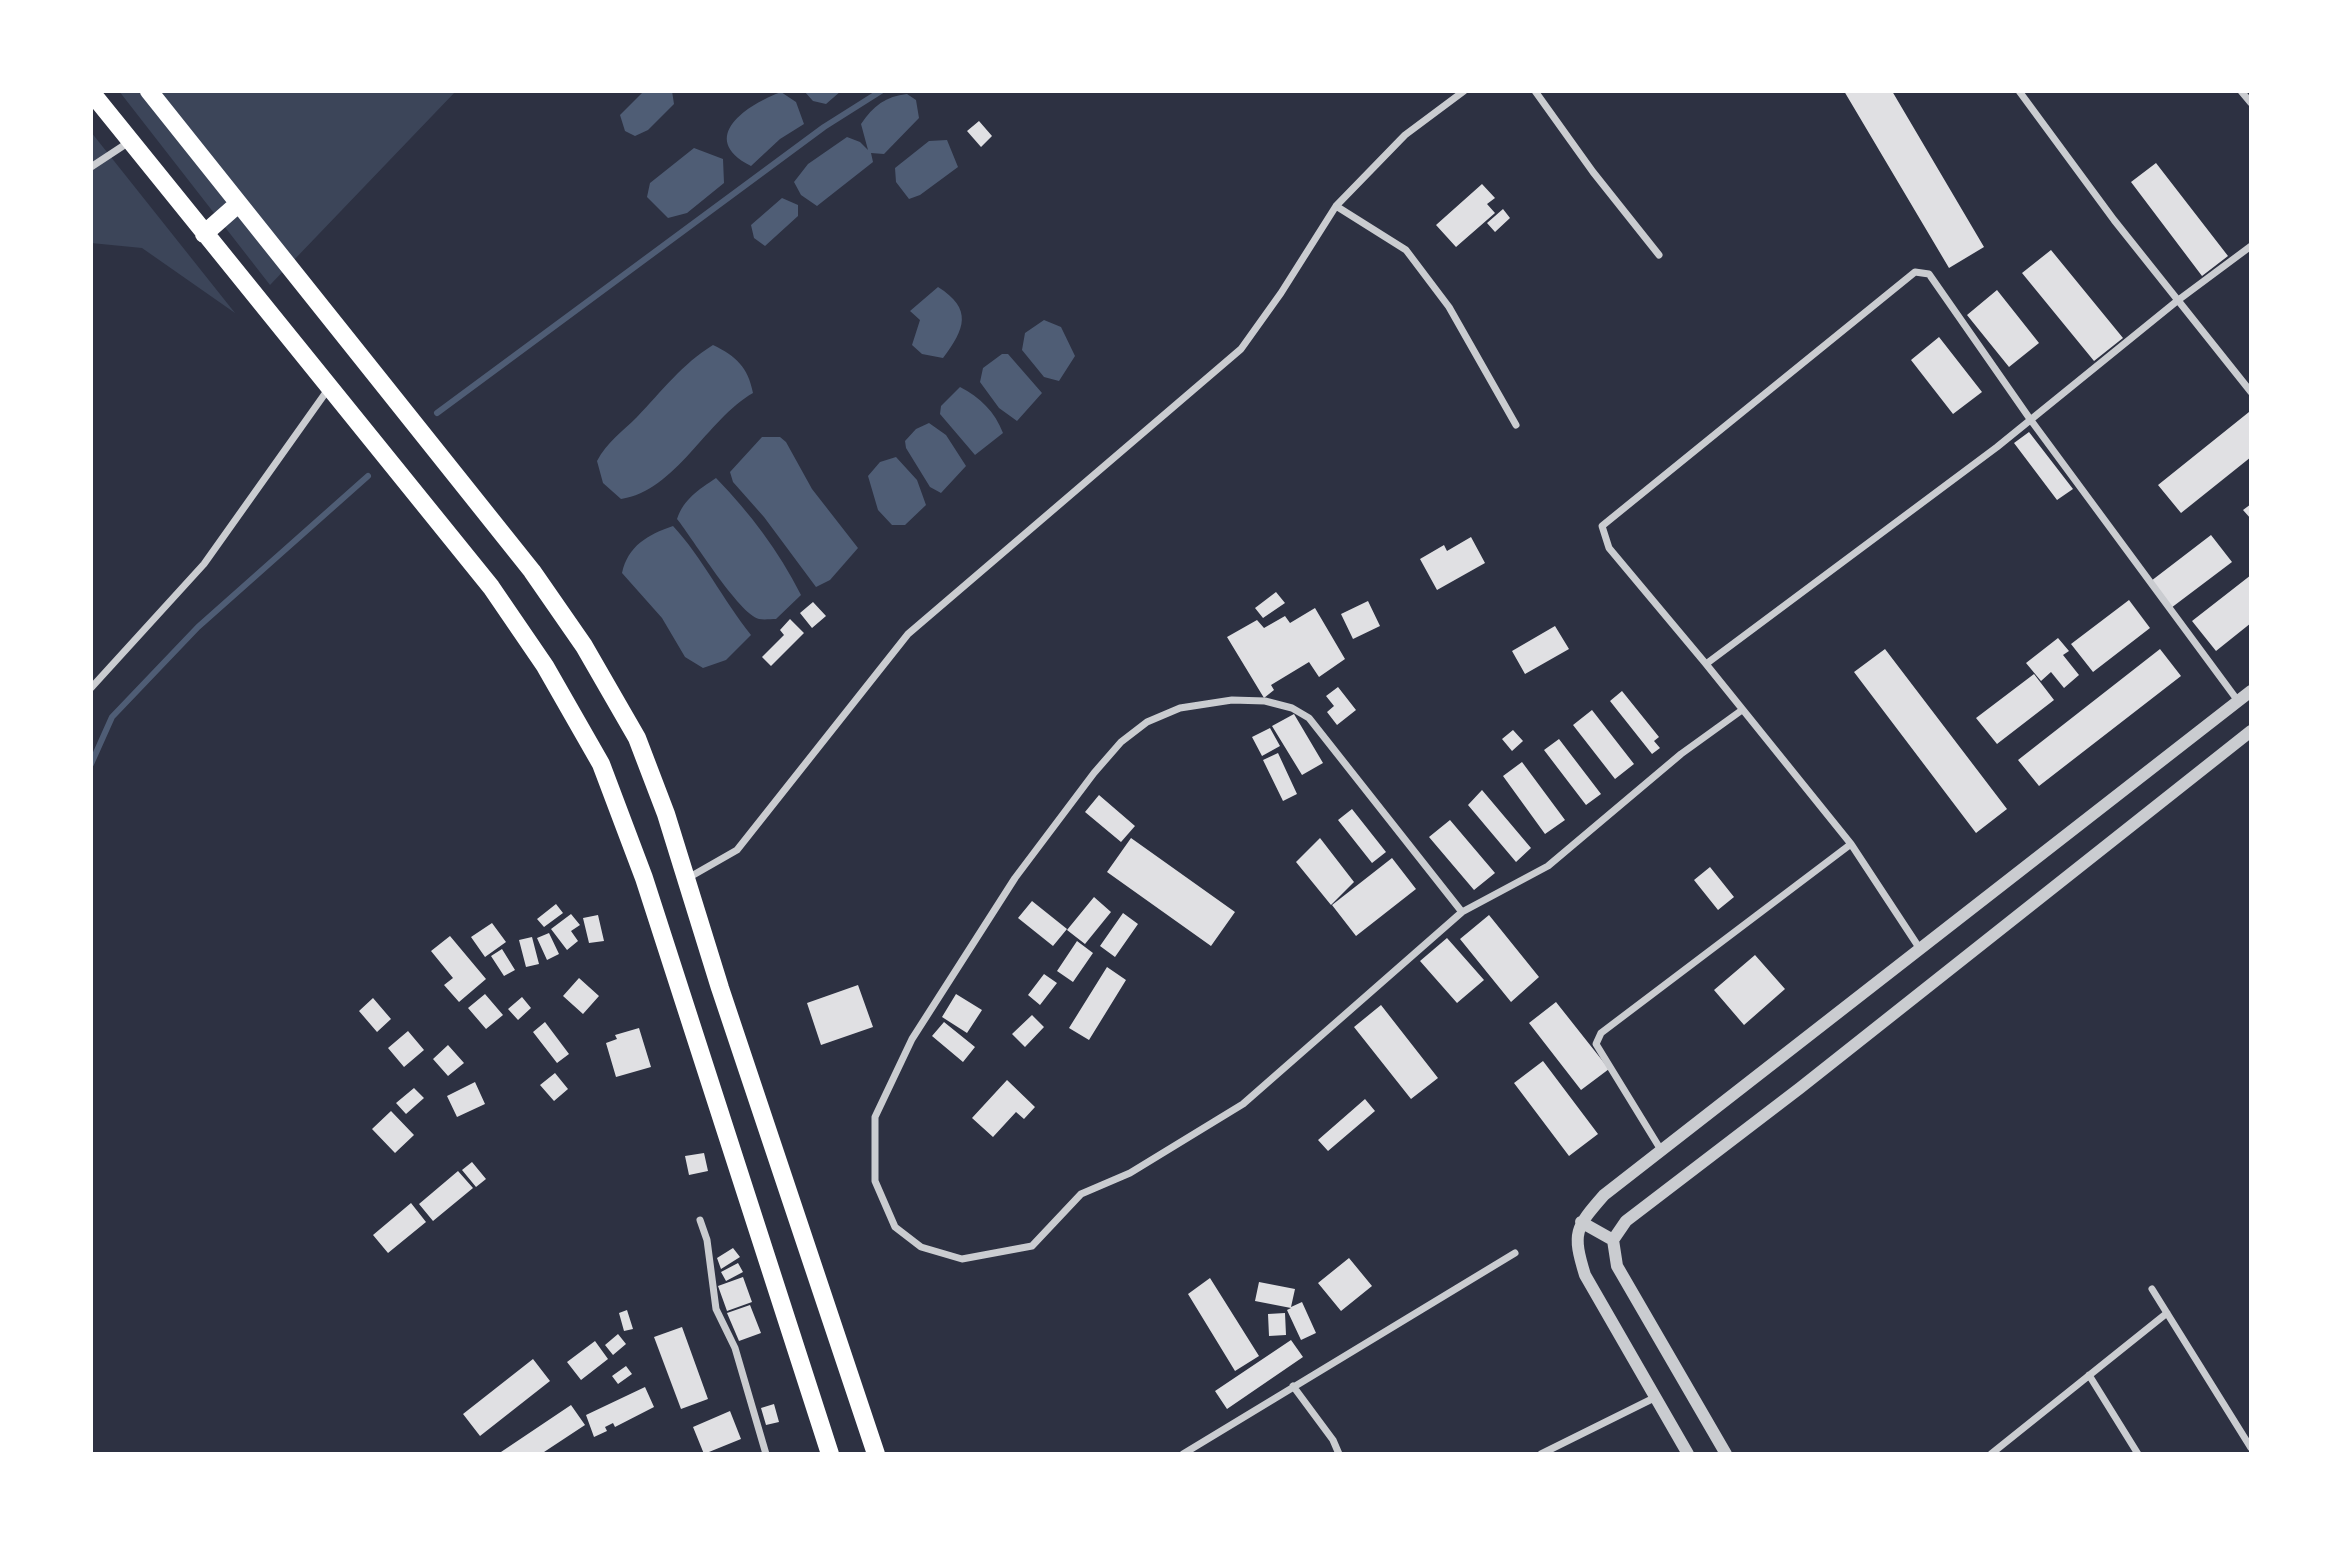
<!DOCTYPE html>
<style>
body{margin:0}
#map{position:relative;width:2342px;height:1545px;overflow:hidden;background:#2d3142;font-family:"Exo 2",sans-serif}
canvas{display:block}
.frame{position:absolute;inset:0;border:93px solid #fff;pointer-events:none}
</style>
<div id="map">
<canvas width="2342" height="1545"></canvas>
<div class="frame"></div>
</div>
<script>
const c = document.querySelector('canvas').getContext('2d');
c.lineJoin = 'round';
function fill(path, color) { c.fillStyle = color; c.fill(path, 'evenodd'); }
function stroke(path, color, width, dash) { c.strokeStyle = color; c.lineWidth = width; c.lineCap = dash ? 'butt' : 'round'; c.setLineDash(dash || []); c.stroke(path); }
const green = new Path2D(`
 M119,91H456L270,285Z
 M91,132L235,313L142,248L91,243Z`);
const water = new Path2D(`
 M644,91H672L674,104L648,130L635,136L625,131L620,115Z
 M804,91H841L826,104L813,101Z
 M781,92L796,102L804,124L780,139L751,166C696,138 748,104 781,92Z
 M907,94L916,100L919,118L884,154L871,153L873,162L817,206L801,195L794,182L808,164L847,137L860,142L868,150L861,124C873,106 886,96 907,94Z
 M947,140L958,167L920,195L909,199L896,182L895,168L929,141Z
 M694,148L723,159L724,183L687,213L668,218L647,197L650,183Z
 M782,198L798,205V216L765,246L754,238L751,225Z
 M938,287C973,309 965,329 943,358L922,354L912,345L920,320L910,311Z
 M1044,320L1061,327L1075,356L1059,381L1044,377L1022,350L1025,333Z
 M713,345C736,356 748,367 753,393C707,419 676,491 621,499L603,483L597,461C607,442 622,432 637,417C662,391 682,364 713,345Z
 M1002,354H1008L1042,393L1017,421L999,408L980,382L983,368Z
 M960,387C980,397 995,412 1003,433L975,455L940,414L941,406Z
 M929,423L946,435L966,466L941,493L930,487L906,448L905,441L916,429Z
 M762,437H780L786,442L812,489L858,548L830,580L816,587L764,517L733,482L730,472Z
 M896,457L917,480L926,505L905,525H892L878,510L868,476L880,462Z
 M716,478C751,514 778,550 801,595L776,619C771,619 764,620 759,619C739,614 693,539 677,519C684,499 698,490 716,478Z
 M673,526C702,557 723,600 751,635L726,660L703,668L685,657L662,618L622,573C628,546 647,535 673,526Z`);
const stream = new Path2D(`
 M437,413L824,127L881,91
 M91,764L112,717L198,627L368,476`);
const building = new Path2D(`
 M1844,91H1892L1984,247L1949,268Z
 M979,121L992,136L981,147L967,131Z
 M2156,163L2228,256L2202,276L2131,182Z
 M1482,184L1495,198L1487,204L1495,213L1456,247L1436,225Z
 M1503,209L1510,218L1495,232L1487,223Z
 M2051,250L2123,338L2094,361L2022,273Z
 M1997,290L2039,343L2009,367L1967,315Z
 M1939,337L1982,392L1953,414L1911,360Z
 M2249,412L2251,457L2181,513L2158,485Z
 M2029,432L2073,489L2057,500L2014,443Z
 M2251,504V519L2243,510Z
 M2211,535L2232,562L2171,608L2151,581Z
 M1471,537L1485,563L1437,590L1420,559L1444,545L1447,551Z
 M2251,575V623L2216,651L2192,621Z
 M1276,592L1285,603L1263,618L1255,608Z
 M2129,600L2150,628L2093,672L2071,644Z
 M1368,601L1380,626L1353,639L1341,614Z
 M813,602L826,616L812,628L800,613Z
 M1315,608L1345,659L1319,677L1309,662L1271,685L1274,690L1264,698L1227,637L1257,620L1264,628L1285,616L1290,623Z
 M790,619L804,633L771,666L762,657L784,635L780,630Z
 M1555,626L1569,649L1525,674L1512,651Z
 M2058,638L2069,651L2063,655L2079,675L2064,688L2051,672L2041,681L2026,663Z
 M1885,649L2007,809L1976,833L1854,672Z
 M2160,649L2181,676L2039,786L2018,760Z
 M2034,674L2054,700L1997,744L1976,718Z
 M1338,687L1356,710L1337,725L1327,712L1334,706L1326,696Z
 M1622,691L1659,737L1654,741L1660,748L1652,754L1610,701Z
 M1592,710L1634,764L1615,779L1573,725Z
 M1294,714L1323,763L1302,775L1272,726Z
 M1270,728L1280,746L1262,756L1252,737Z
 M1513,730L1523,741L1512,751L1502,739Z
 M1559,739L1601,794L1586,805L1544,750Z
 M1278,753L1297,794L1283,801L1263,760Z
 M1522,762L1565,820L1545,834L1503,776Z
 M1482,790L1531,848L1516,862L1468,805Z
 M1099,795L1135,826L1121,842L1085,812Z
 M1352,809L1386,852L1372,863L1338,820Z
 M1450,820L1495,873L1474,890L1429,837Z
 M1131,838L1235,912L1211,946L1107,872Z
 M1320,838L1354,882L1331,905L1296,862Z
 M1392,858L1416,889L1356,936L1332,905Z
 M1710,867L1734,897L1718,910L1694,880Z
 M1094,897L1111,912L1085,944L1067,930Z
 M1032,901L1067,929L1053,946L1018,918Z
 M556,904L563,913L544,927L537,919Z
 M1123,913L1138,924L1115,957L1100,946Z
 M571,914L580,925L571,931L578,941L567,950L551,929Z
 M598,915L604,941L589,943L583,918Z
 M1489,915L1539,977L1511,1002L1460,939Z
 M492,923L506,942L485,957L471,937Z
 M549,933L559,954L547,960L537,938Z
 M450,936L486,979L459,1002L444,985L453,978L431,951Z
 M532,937L539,964L526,967L519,940Z
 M1447,938L1484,980L1457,1003L1420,961Z
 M1077,941L1093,953L1073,982L1057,971Z
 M502,949L515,970L504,976L491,956Z
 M1755,955L1785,989L1744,1025L1714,990Z
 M1107,967L1126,980L1089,1040L1069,1028Z
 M1044,974L1057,983L1040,1005L1028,995Z
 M579,978L599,996L583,1014L563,996Z
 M858,985L873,1027L821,1045L807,1003Z
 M485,994L503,1015L486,1029L468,1008Z
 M956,994L982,1010L967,1033L942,1017Z
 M522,997L531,1008L518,1020L508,1009Z
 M373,998L391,1019L377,1032L359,1011Z
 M1556,1002L1609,1069L1581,1090L1529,1023Z
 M1381,1005L1438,1078L1411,1099L1354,1027Z
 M1032,1015L1044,1027L1025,1047L1012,1034Z
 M545,1022L569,1054L557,1063L533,1032Z
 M944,1022L975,1047L963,1062L932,1036Z
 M639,1028L651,1067L616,1077L606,1043L617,1039L615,1035Z
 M408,1031L424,1050L404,1067L388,1048Z
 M448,1045L464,1063L448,1076L433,1059Z
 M1543,1061L1598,1134L1569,1156L1514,1083Z
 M555,1073L568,1089L554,1101L540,1085Z
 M1007,1080L1035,1107L1024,1119L1016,1112L993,1137L972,1118Z
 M475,1082L485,1104L457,1117L447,1096Z
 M414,1088L424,1098L406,1114L396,1103Z
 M1365,1099L1375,1111L1328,1151L1318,1140Z
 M391,1111L414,1135L395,1153L372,1129Z
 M704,1153L708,1171L689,1175L685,1156Z
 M472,1162L486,1179L476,1187L462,1170Z
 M458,1171L473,1188L433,1221L419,1204Z
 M411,1203L426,1222L388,1253L373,1235Z
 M733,1248L740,1257L721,1269L717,1258Z
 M1349,1258L1372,1286L1341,1311L1318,1283Z
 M738,1263L743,1272L726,1281L721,1272Z
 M743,1277L752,1302L727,1311L718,1286Z
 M1210,1278L1259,1356L1235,1371L1188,1294Z
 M1259,1282L1295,1289L1291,1307L1302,1302L1316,1333L1301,1340L1287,1310L1291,1308L1255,1301Z
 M750,1305L761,1333L739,1341L727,1313Z
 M627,1310L633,1329L624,1331L619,1313Z
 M1285,1313L1286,1335L1269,1336L1268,1314Z
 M682,1327L708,1399L681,1409L654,1337Z
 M618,1334L626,1344L613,1355L605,1345Z
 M1291,1340L1303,1357L1227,1409L1215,1391Z
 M595,1341L608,1359L581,1380L567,1362Z
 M533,1359L550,1381L480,1436L463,1414Z
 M626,1366L632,1374L618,1384L612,1376Z
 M645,1387L654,1407L615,1427L613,1423L605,1427L607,1431L594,1437L586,1415Z
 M774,1404L779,1422L766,1425L761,1408Z
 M571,1405L585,1425L541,1454H498Z
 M730,1411L741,1439L704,1454L693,1427Z`);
const minor = new Path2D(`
 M1535,91L1593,172L1659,255
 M2019,91L2114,220L2251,392
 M2241,91L2251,103
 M91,167L129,142
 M1336,206L1406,250L1449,307L1516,425
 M1706,664L1609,548L1602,526L1915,272L1929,274L2030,419L2238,701
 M91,688L204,564L329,388
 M688,878L737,850L908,634L1241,349L1281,293L1336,206L1405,135L1464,91
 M1462,912L1309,718L1292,708L1265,701L1232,700L1180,708L1147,722L1121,742L1094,773L1015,878L912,1039L875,1117V1181L895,1227L921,1247L962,1259L1032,1246L1081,1194L1130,1173L1243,1104L1462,912L1548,866L1681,754L1742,710
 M1920,949L1851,844L1706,664L1997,447L2177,301L2251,246
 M1661,1150L1596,1044L1601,1033L1851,844
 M700,1220L707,1240L716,1309L735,1348L766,1454
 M2152,1289L2251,1448
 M2089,1375L2138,1454
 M1293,1386L1333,1440L1339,1454
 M1183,1454L1515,1253
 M1541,1454L1654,1398
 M1991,1454L2167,1313`);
const tertiary = new Path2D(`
 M1581,1222L1613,1240
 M1688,1454L1585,1275C1572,1233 1575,1228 1604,1195L2251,691
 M1726,1454L1617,1266L1613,1240L1626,1221L1800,1088L2251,731`);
const primary = new Path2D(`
 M149,91L532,571L584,646L637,738L666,814L720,988L876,1454
 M91,92L491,587L545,666L601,764L644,878L830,1454
 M204,234L238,204`);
fill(green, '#3c4559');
fill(water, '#4f5d75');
stroke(stream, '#4f5d75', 6);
fill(building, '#e0e0e3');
stroke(minor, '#caccd0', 7);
stroke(tertiary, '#caccd0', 12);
stroke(primary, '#fff', 18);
</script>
